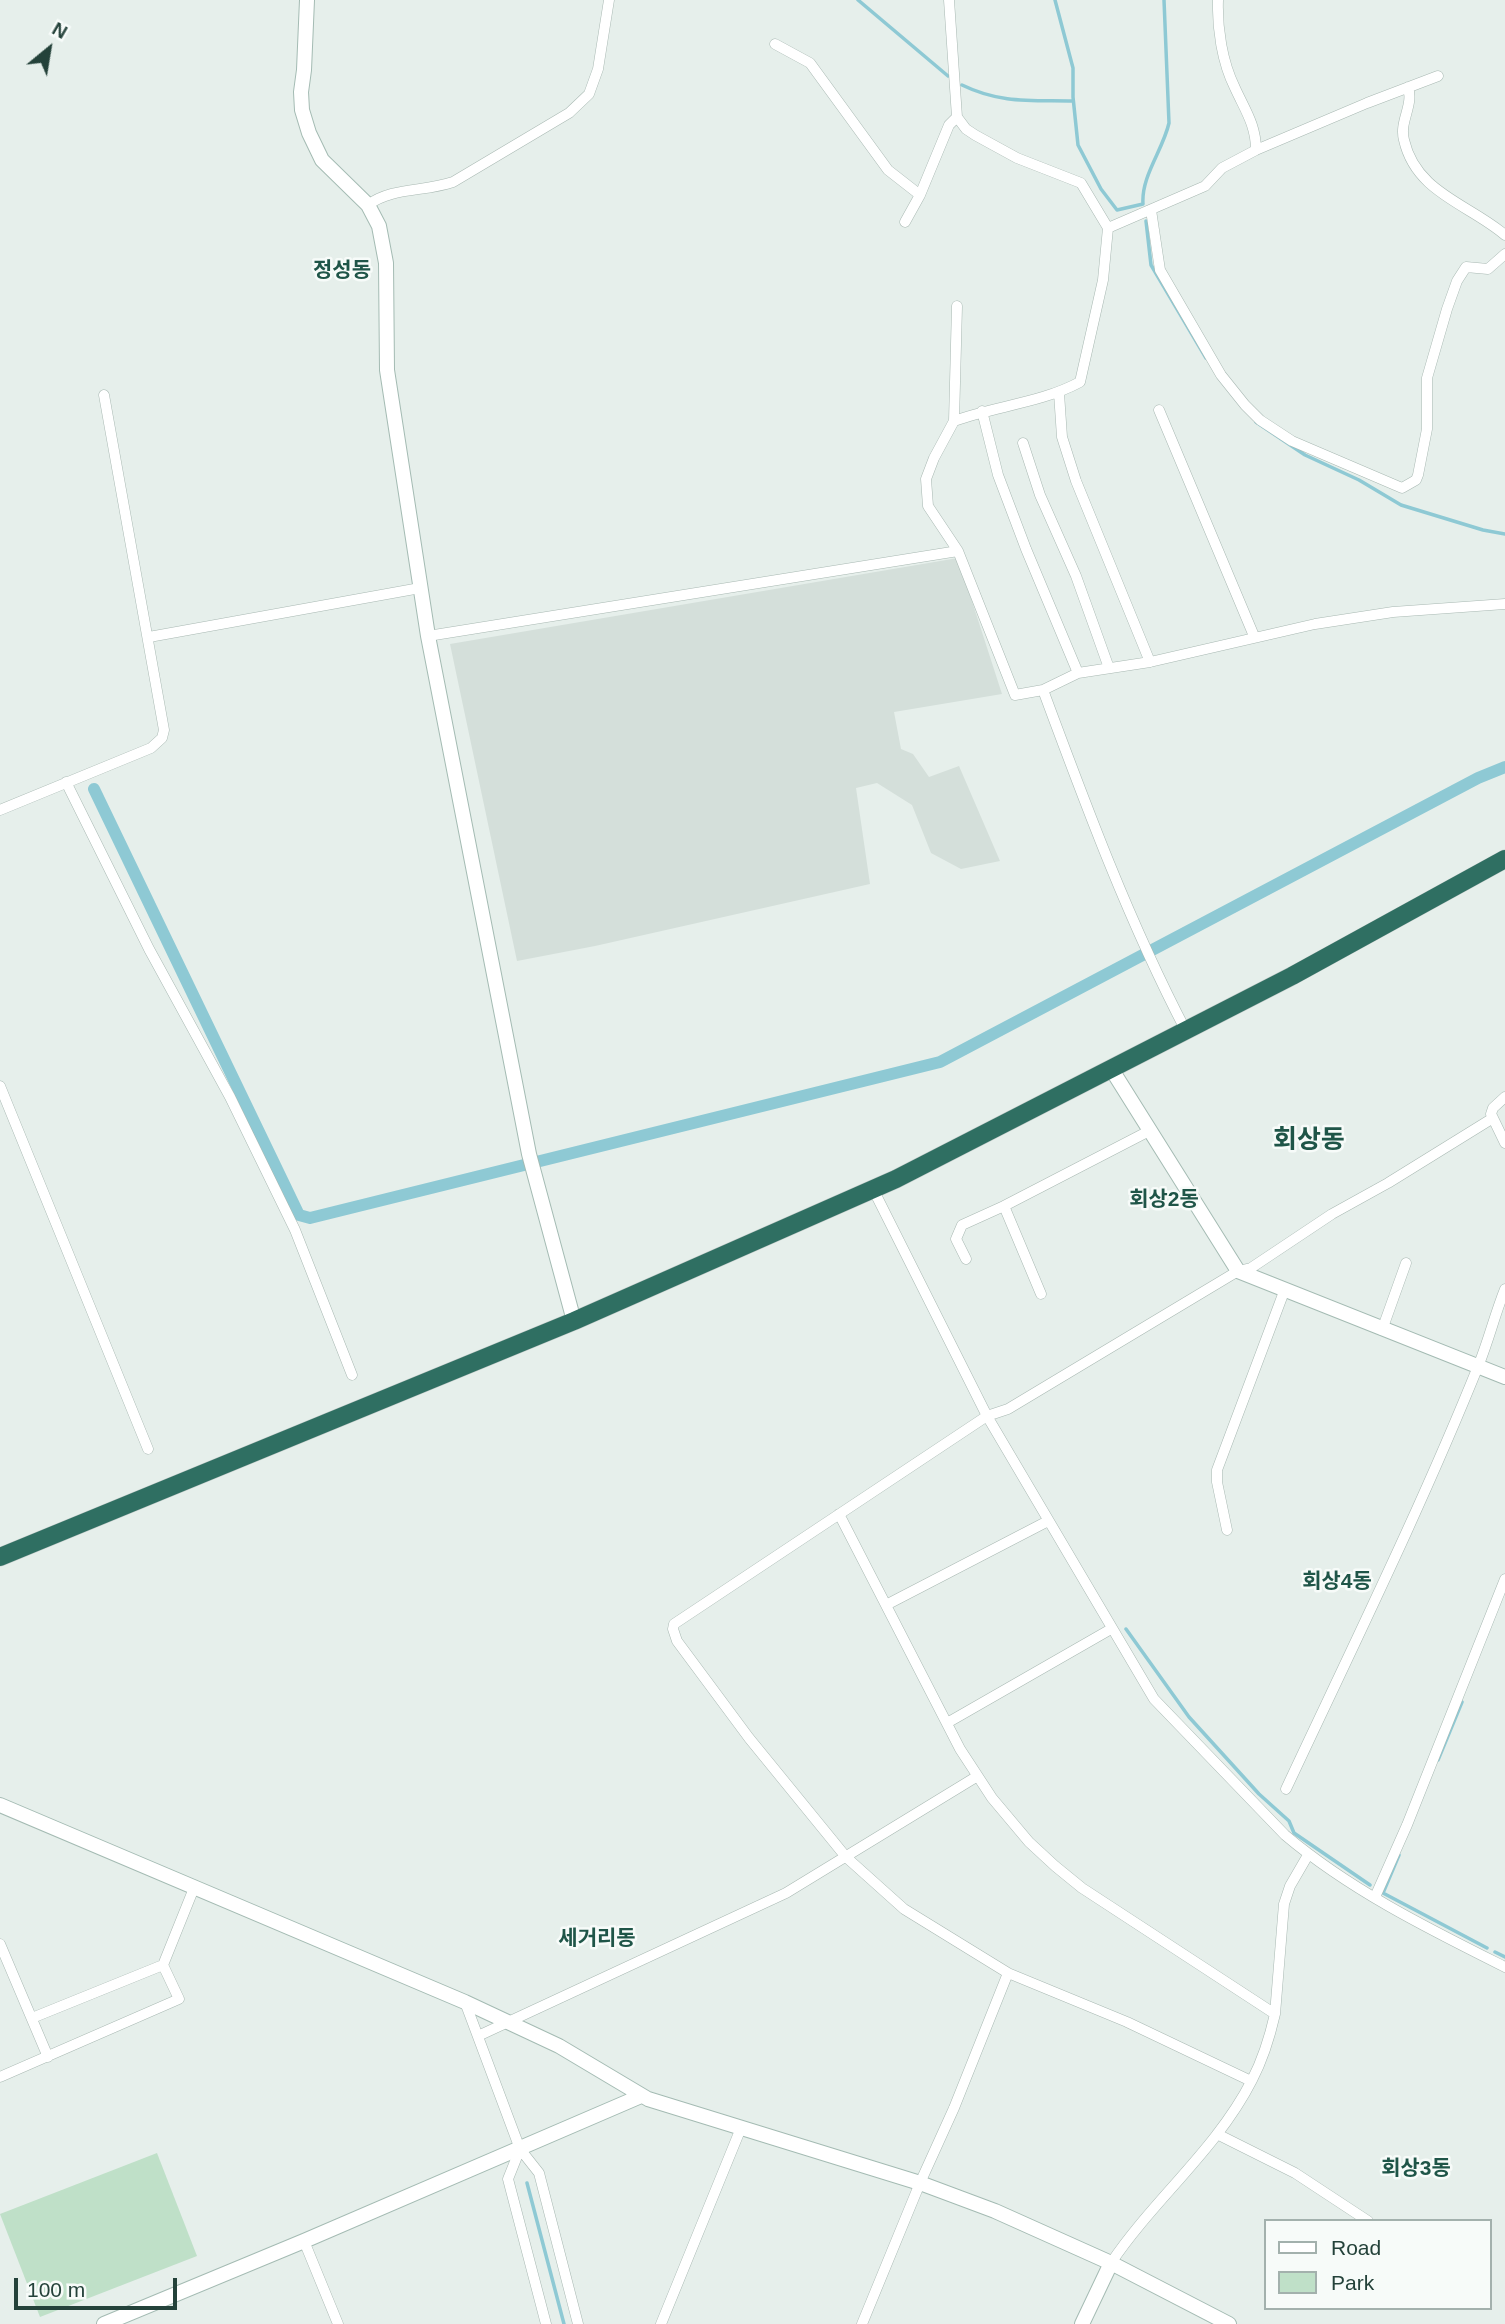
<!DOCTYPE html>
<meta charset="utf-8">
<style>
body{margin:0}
#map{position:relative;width:1505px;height:2324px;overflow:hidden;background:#e6efeb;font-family:Helvetica,sans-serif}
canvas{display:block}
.legend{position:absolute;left:1264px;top:2219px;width:228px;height:91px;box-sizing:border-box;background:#f7fbf9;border:2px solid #a3b1ad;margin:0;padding:9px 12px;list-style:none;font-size:21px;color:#24423a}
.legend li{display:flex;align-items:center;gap:14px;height:35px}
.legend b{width:35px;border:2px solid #a3b1ad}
.north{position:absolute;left:14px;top:14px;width:70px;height:70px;-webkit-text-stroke:5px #f7fbf9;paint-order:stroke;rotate:30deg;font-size:19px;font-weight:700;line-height:28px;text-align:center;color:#24423a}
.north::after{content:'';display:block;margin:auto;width:24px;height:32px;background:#24423a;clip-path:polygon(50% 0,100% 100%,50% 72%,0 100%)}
.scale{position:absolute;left:14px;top:2278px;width:163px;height:32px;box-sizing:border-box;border:4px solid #24423a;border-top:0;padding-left:9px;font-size:21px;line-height:24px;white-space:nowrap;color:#24423a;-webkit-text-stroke:5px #f7fbf9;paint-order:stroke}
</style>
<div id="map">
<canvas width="1505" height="2324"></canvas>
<ul class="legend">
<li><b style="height:9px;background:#fff"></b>Road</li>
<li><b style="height:19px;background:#bfe0c8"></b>Park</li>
</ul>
<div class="north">N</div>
<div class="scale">100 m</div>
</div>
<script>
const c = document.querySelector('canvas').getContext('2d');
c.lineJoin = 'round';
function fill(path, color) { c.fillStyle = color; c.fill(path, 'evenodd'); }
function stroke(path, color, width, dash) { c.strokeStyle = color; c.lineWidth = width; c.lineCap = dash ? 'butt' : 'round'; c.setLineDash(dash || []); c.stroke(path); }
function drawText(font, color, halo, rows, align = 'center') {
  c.font = font + ' Helvetica,"Noto Sans KR",sans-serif'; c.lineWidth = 5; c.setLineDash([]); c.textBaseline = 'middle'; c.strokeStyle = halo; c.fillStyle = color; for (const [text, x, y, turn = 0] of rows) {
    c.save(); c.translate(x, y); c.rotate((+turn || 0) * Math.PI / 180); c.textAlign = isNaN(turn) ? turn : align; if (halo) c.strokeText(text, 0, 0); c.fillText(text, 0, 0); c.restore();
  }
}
const built = new Path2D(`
 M958,558L1002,694L894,712L901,749L913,754L929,777L959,766L1000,861L961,869L931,853L912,805L877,783L856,788L870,884L595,946L517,961L450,644Z`);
const green = new Path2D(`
 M157,2153L197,2256L40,2317L0,2214Z`);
const stream = new Path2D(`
 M858,0L948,76
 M1055,0L1073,68V97L1078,145L1101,189L1117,210L1143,204C1141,176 1163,150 1169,123L1164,0
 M962,85C1001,104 1032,100 1073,101
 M1146,221L1151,265L1206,358
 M1256,422L1305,455L1359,480L1401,505L1483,530L1505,534
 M1126,1629L1189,1717L1259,1794L1289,1821L1294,1833L1370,1885
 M1438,1760L1462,1702
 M1399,1855L1383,1893L1487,1948
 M1495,1952L1505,1957
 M527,2183L564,2324`);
const canal = new Path2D(`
 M94,789L299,1215L310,1218L940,1062L1478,778L1505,767`);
const street = new Path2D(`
 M949,0L957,117L966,129L975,135L1017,158L1081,183L1108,228L1103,280L1080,382C1041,403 995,406 954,421
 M1218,0C1217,28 1222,62 1235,88C1245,110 1256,125 1256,150
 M775,44L810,63L888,170L920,195
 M1408,87C1414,106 1399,121 1404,140C1416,193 1469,204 1505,235
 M368,205C392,187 424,192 453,182L569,113L589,94L598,69L609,0
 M1151,210L1160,270L1221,375L1245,405L1260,420L1292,441L1402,488L1416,480L1418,475L1427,429V378L1447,309L1457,281L1466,267L1488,269L1505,254
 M905,222L920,195L949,125L957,117
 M1108,228L1205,186L1222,168L1256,150L1367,103L1438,76
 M957,306L954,421L934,458L926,479L928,506L958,551L1015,695L1043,690L1078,673L1150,662L1315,624L1393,612L1505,604
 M1059,393L1062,437L1076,481L1150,662
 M1159,410L1254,636
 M982,411L998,475L1026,549L1078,673
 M1023,443L1040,495L1076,576L1109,668
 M428,636L958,551
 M149,637L420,588
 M1043,690C1086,806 1129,922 1186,1031
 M66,782L149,949L230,1097L295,1230L352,1375
 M0,810L151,748L162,738L164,730L104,395
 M0,1086L148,1449
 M1505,1097L1493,1108L1491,1114L1505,1143
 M873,1189L987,1416L1154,1699L1285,1835C1350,1890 1429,1929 1505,1967
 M1004,1206L1041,1294
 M966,1259L956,1239L962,1225L1004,1206L1149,1131
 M1382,1330L1406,1263
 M839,1514L960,1749L992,1798L1029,1842L1055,1866L1082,1888L1275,2014
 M1227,1530L1217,1482V1470L1285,1289
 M886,1605L1048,1521
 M947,1723L1111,1629
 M1286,1789C1352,1648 1421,1508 1479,1364C1489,1339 1495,1314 1505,1289
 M1375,1897L1407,1825L1505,1579
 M0,1944L48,2057
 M465,2002L520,2149L539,2173L578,2324
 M32,2018L163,1965
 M478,2036L786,1893L976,1777
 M0,2077L179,1999L163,1965L194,1888
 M1251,2081L1127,2022L1008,1973L904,1909L846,1857L749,1738L677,1641L673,1629L674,1624L987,1416L1008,1409L1238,1271L1251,1268L1332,1214L1388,1183L1493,1118
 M1217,2134L1295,2173L1368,2221
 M520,2149L508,2179L546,2324
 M304,2241L338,2324
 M1111,2263C1154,2199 1217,2149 1252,2080C1263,2059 1270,2036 1275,2014L1284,1904L1290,1886L1308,1855
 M661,2324L741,2128
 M862,2324L920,2183L954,2108L1008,1973`);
const secondary = new Path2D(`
 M307,0L304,70L301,92L302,110L309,133L322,160L368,205L379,226L386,263L387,370L428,636L529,1154L574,1321
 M1112,1070L1238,1271L1505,1377
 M0,1805L465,2002L559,2046L648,2099L920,2183L995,2211L1111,2263L1229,2324
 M104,2324L304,2241L641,2096
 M1082,2324L1111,2263`);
const highway = new Path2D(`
 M0,1557L574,1321L896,1179L1292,976L1505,859`);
const neighbourhoodNames = [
 ["정성동",342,271],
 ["회상2동",1164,1200],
 ["회상4동",1337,1582],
 ["세거리동",597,1939],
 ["회상3동",1416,2169]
];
const districtNames = [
 ["회상동",1309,1141]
];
fill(built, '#d4dfda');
fill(green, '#bfe0c8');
stroke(stream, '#8ec9d4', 3.5);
stroke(canal, '#8ec9d4', 12);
stroke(street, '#a8b8b2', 11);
stroke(secondary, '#a4bbb3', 16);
stroke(highway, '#c2cac8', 19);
stroke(street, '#fff', 10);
stroke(secondary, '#fff', 14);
stroke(highway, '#2f6f62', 18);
drawText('bold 21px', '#1f5548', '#f7fbf9', neighbourhoodNames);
drawText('bold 26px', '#1f5548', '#f7fbf9', districtNames);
</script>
